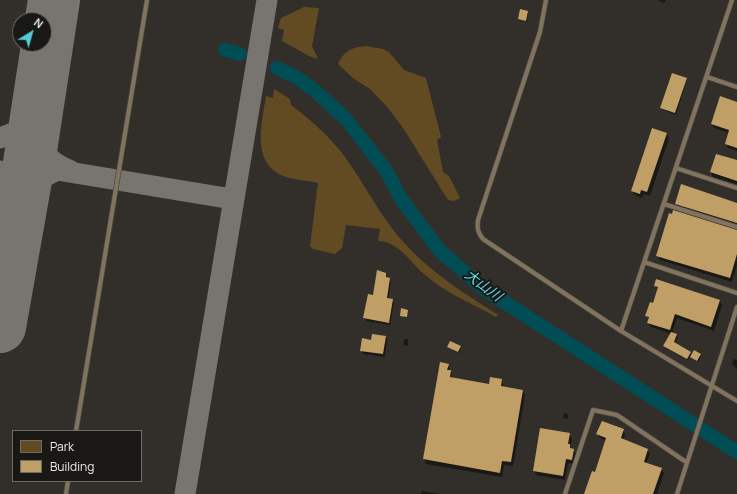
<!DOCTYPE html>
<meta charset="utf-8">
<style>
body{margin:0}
#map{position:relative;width:737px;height:494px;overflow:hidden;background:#322f2a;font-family:Manrope,sans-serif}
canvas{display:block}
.legend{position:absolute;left:12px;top:430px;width:130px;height:52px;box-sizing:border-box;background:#191815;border:1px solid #6e6c69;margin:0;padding:5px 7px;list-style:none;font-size:12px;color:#edebe8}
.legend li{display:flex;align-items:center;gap:8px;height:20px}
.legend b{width:20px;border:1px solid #6e6c69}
.north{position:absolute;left:12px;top:12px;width:40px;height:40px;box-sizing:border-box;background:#191815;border:1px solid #6e6c69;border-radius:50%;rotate:37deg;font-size:11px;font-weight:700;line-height:16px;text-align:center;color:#edebe8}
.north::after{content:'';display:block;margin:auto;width:14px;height:18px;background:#53cbdb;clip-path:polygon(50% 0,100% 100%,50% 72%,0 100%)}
</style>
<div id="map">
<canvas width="737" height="494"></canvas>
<ul class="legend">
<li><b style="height:11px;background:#624b22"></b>Park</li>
<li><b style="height:11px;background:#c09f67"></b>Building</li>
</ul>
<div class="north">N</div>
</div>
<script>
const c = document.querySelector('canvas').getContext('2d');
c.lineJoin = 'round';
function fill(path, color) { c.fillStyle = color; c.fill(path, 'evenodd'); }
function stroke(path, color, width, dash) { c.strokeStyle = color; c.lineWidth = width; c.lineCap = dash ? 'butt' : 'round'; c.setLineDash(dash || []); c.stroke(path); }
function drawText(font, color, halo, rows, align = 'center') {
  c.font = font + ' Manrope,"Noto Sans JP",sans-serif'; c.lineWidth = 4; c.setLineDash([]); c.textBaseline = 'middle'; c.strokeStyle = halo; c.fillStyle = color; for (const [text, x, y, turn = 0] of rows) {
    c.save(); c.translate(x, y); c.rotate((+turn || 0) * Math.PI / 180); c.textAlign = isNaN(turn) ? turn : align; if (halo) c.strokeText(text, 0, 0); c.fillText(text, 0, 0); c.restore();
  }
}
const green = new Path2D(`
 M304,7L319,8L312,46L318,59L311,57L282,41L284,30L278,28L281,18Z
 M366,46L383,49L389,52L404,70L426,78L441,137L437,140L443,172L449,176L460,198L454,201L448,200L403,128L388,108L370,89L353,78L338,64C344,51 352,47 366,46Z
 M274,89L290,99L291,105C312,121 332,138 347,160C368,189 383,222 408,247C434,275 466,294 498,315L496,317C472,303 445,293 424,274C410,262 398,241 378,241L380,229L346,225L342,248L335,254L313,249L310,246L318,183C306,180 292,180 281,175C251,161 262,122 266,96L273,98Z`);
const shadow = new Path2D(`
 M657,0H666L664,3Z
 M520,10L528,14L527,22L519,19Z
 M686,78L687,80L676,115L662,109L661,108Z
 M720,98L737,103V151L728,148L726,143L729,133L714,128L712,124Z
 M666,133L669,138L650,196L644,194L642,198L635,195L632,191Z
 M737,161V184L713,177L711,172Z
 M676,204H737V227L678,208Z
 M737,231V265L732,282L660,260L657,255Z
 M386,274L387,278L391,282L388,299L392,300L394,302L390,325L366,321L365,318Z
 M655,285L720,301L722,305L714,331L677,318L672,333L678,337L675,344L692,355L700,354L701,356L698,362L690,356L688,360L665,348L664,346L671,334L651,327L648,323L649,320L647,315L654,305L658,290Z
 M386,337L387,340L385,357L363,354L361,350L371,341Z
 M404,339H408V346L403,345Z
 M448,347H460L461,348L459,353Z
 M734,359L737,360V369L732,364Z
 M441,363L448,365L453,379L490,385L501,380L504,387L522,390L525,395L513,466L504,465L502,477L426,464L424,459Z
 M564,413L568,414V419L563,418Z
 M623,430L625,434L624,440L647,450L650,454L646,464L661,469L664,473L657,494H585L595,473L606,441L600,438L598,434Z
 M569,434L572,439L570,447L576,454L574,464L568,463L565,480L536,475L534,470Z
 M422,491L439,494H421Z`);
const river = new Path2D(`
 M225,50L240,54
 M277,68L296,77L315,91L346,119L387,172L401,199L440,251L484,289L737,452`);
const taxiway = new Path2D(`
 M33,132C44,153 48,162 71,171
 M0,138L34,125
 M0,171C13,184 17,200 19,218
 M22,199L40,179L57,170L232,199
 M185,494L267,0`);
const runway = new Path2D(`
 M0,327L29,163L54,0`);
const building = new Path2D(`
 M520,9L528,11L526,21L518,19Z
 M672,73L687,78L675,113L660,108Z
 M720,96L737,102V148L725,144L729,130L711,124Z
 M652,128L667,133L647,192L641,190L640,194L631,191Z
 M716,154L737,160V181L710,172Z
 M681,184L737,203V223L675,204Z
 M673,210L737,230V254L730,278L656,256L669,213L672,214Z
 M377,270L386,273V277L390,278L387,298L393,299L389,323L363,318L368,294L373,295Z
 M656,279L720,300L711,327L675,314L670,330L647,323L649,317L645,316L650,302L653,303L658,287L654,286Z
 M401,308L408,310L407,317L400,316Z
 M671,332L677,334L674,342L691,352L687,359L663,346Z
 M372,334L386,336L383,354L360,351L362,338L371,340Z
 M450,341L461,346L458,352L447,347Z
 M694,350L701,354L697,361L690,357Z
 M440,362L449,364L447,370H451L450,377L489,384L490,377L502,379L501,386L523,390L511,462L502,461L500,473L423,459Z
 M602,421L624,429L621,438L648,449L644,462L662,468L653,494H584L592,471L595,472L606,438L596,434Z
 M540,428L570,433L568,444H570V448L574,449L572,460L566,459L563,476L533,471Z`);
const lane = new Path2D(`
 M546,0L540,32L478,220C477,229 478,233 483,239L621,331L737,401
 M707,77L737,87
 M676,168L737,188
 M664,204L737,227
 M644,262L737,293
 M621,331L732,0
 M76,431L147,0
 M66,494L68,481
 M565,494L593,410L617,415L686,462
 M677,494L737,307`);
const waterNames = [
 ["大山川",483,286,37]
];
fill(green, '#624b22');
fill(shadow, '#0007');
stroke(river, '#004d56', 14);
stroke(taxiway, '#787570', 21);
stroke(runway, '#787570', 52);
fill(building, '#c09f67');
stroke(lane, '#504d48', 5.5);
stroke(lane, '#81735d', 4);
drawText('italic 14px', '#60dff0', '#191815', waterNames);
</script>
